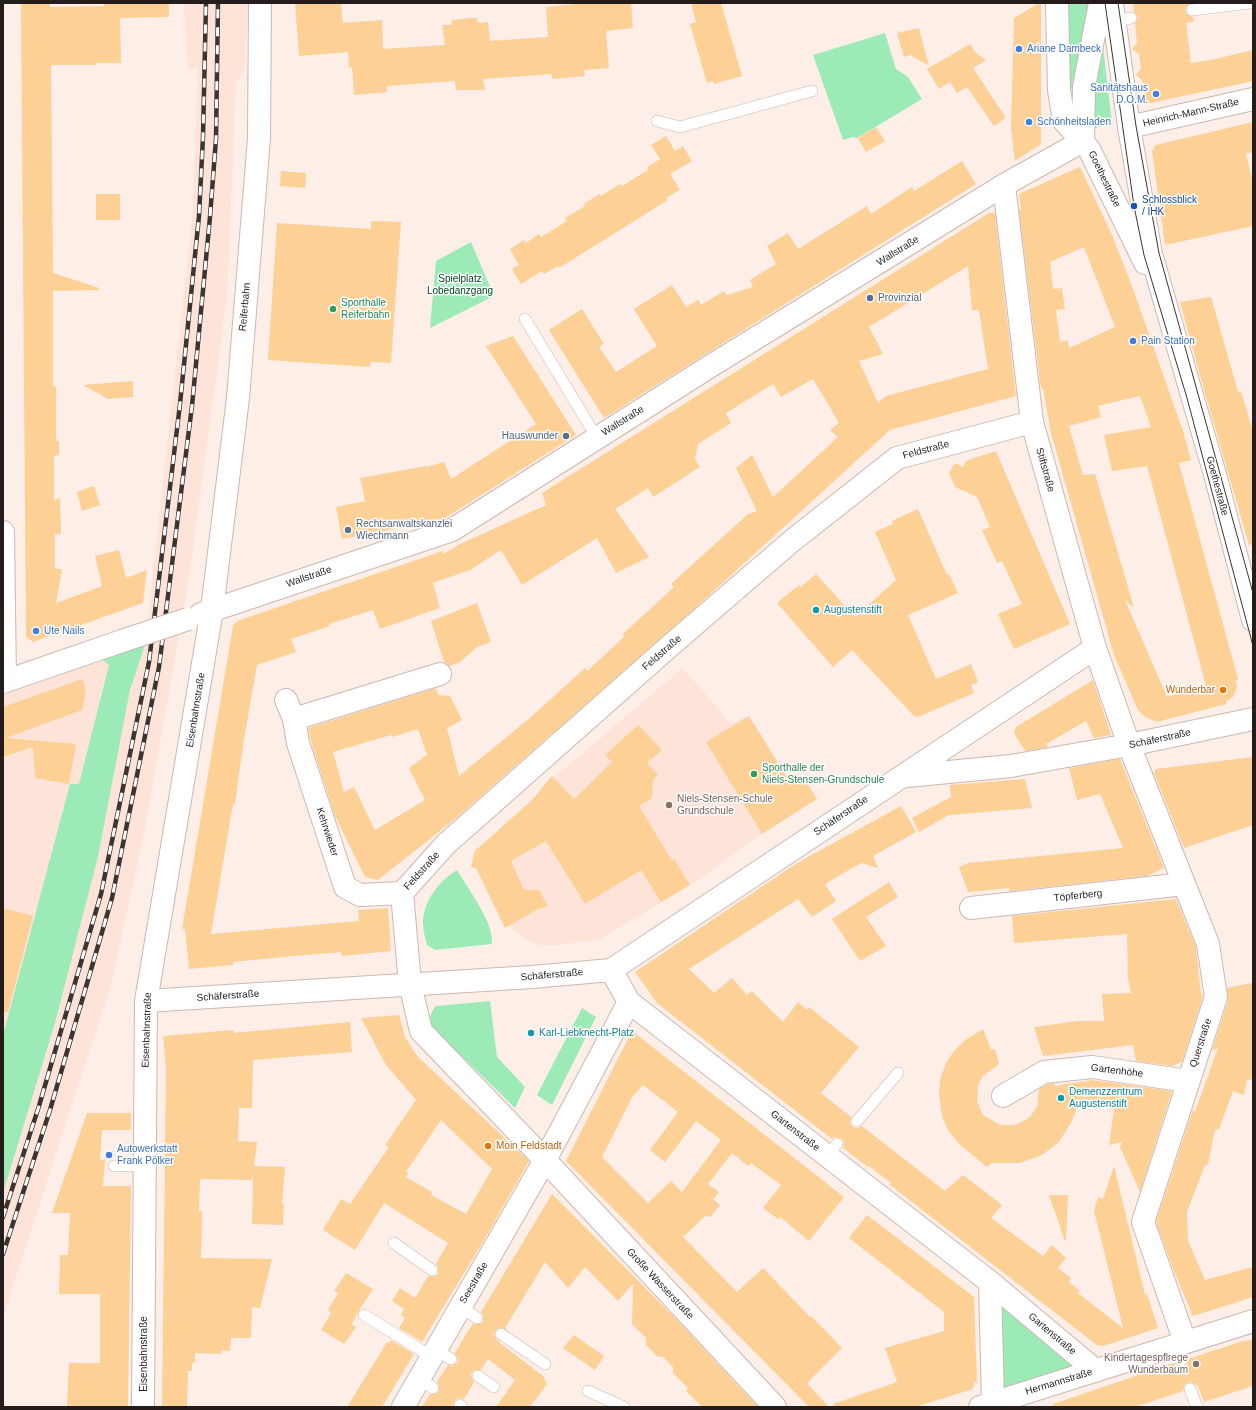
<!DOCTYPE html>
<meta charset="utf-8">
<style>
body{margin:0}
#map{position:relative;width:1256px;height:1410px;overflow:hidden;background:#fdeee8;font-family:Helvetica,sans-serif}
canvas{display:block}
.frame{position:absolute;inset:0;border:4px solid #241d1b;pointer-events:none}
</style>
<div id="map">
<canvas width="1256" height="1410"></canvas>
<div class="frame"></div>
</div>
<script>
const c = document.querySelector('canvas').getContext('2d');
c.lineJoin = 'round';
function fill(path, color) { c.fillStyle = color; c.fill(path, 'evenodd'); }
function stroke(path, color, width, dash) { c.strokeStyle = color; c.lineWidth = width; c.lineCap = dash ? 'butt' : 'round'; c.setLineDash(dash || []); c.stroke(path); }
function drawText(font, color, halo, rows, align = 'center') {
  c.font = font + ' Helvetica,sans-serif'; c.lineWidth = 3; c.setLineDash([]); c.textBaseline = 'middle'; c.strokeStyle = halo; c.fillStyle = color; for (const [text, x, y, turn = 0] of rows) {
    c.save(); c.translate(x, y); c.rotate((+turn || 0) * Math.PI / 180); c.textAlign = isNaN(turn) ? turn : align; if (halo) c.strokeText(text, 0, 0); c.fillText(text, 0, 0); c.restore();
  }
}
const built = new Path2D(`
 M184,3H248L245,68L236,83L227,297L188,584L143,838L111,985L3,1317V1193L55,1023L98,857L130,690L145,645L193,212L198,69L188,70Z
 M92,652L109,665L79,784H70L3,1034V682Z
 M683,668L730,723L749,716L791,784L803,776L817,799L762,834L692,884L598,940L558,945H539L523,938L507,925L496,906L495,907L476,868L472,867L476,847L480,849L510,820L521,811L520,810L531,802L530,801L537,795L536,794H538L553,778Z`);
const green = new Path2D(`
 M1057,3H1098L1112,123L1092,129L1084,87L1059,90Z
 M885,33L896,69L908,77L922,99L857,138L853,137L843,140L813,55Z
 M471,242L494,296L430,328L436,261Z
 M122,641L145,645L130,690L98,857L55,1023L3,1193V1035L70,784H79L109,665L92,652Z
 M457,870C468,889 494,922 492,944L435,950L427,945C425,938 423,930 423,923C423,901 439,881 457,870Z
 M490,1001L497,1057L525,1087L515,1108L436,1031C428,1022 429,1014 436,1006Z
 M582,1008L596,1017L552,1105L537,1095Z
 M990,1282L1096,1371L993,1403Z`);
const building = new Path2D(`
 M21,3H50V7L104,6V3H169V17L120,18L121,63H95V65H51L53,273L99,288V290L53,291V387L56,386V441H59V455L54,456V500L60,498L61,534H55V569H62L56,603L102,586L95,556L119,550L126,578L147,570L143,603L33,642L26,637Z
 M295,3H341L343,23L382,20L383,49L445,45L442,25H452L451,20L471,18H477L478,23L488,22L490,41L548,37L546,7L584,3H631L633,28L606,31L609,68L584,70L585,76L552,79V74L483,79L485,90H456L455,81L387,86V92L354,95L352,67L349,68L348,52L299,56Z
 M691,3H721L742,76L714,84L713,81L707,83L690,24L696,22Z
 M1039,3H1041V144L1015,161L1011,128L1014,18Z
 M1133,3H1191L1188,5L1185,10L1187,14L1193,17L1194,22L1186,23L1191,63L1211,60L1253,50V81L1146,104L1142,80L1136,75L1141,69L1139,54L1132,49L1137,43L1135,24L1138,17L1134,12Z
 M919,28L929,66L910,55L904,57L897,33Z
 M970,44L976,53L986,60L973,68L1006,118L994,126L967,87L957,93L950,82L939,89L927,69Z
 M1253,122V152L1246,154L1253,183V226L1165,245L1152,151L1156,145Z
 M876,127L885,141L866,152L858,138Z
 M666,136L675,151L683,146L692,161L670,174L680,190L666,198L668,200L559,268L558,266L544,274L542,271L521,284L512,269L519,265L510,249L524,240L526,243L539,234L541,237L567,221L565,218L585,206L584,204L599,194L601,196L620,184L622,186L648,170L647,167L660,159L651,145Z
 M962,161L976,184L604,418L549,330L582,309L604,344L599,347L616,372L657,346L634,309L672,285L686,307L698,300L701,305L724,291L727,295L753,287L750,280L776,264L767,246L788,233L798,249L867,206L871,214L912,187L914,191Z
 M1080,167L1112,235L1132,286L1183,431L1191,460L1179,463L1238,679L1236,680L1237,688L1233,697L1226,701V704L1157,722L1145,717L1138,710L1114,655L1051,433L1043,388L1041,389L1019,210L1021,209L1019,194ZM1084,247L1115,327L1069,348L1068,340L1060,342L1056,310L1065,309L1062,288L1053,289L1050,262ZM1140,396L1151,427L1104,435L1112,471L1147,466L1206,686L1167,697L1125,600L1134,608L1095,474L1083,475L1069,426L1101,417L1098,406Z
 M281,171L306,173L305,188L280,186Z
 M96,194H120V220H96Z
 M989,213H995L1016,396L890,430L694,609L455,819L378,880L365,877L335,816L313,748L308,728L436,688L438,695L450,696L462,720L447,728L459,776L531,717L585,668L587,671L624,637L623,634L674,587L671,584L748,514L757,511L736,468L752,455L773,497L838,437L830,430L839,423L813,379L781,397L773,384L726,413L731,423L698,444L695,459L700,467L653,497L648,488L615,509L649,557L616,573L597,538L522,585L501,550L470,570L433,583L440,608L380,629L373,610L329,624L330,626L291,639L296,652L257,665L243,745L235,804H233L211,934L359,921L358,910L388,908L391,951L342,956L341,952L283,957L233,962V965L189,969L185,929H182L233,626L237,621L443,551L444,554L458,545L546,505L542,493ZM968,266L972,310H979L988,369L886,396L878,403L859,361L883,354L869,327ZM418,729L427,755L409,768L425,800L375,830L354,787L344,792L333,752L391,735L392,737Z
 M371,221L401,222L391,363L371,362L370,367L268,360L277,223L371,229Z
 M1211,297L1238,392L1241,391L1253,432V544L1249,545L1202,383L1180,302Z
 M513,336L576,435L442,520L342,539L336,507L365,501L360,478L426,466V467L444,462L451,479L536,424L486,346Z
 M133,381V397L108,399L83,385Z
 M996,451L1070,624L1014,649L998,614L1022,604L1002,561L997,563L982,530L990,527L977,497L955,487L949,473L955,463L963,467L966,461Z
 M94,486L100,505L82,511L77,492Z
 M918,509L947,575L949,574L958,593L908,615L936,679L971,664L978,682L971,685L974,693L918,717L914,716L852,650L833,667L777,603L794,589L799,585L801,587L816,574L855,617L896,580L875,532L893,524L892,521L898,518Z
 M477,603L491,642L477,647L459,663L449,666L444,662L431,621Z
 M82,679L86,690L82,710L6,738L76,744L69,784L35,778L33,747L3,757V707Z
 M1093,680L1111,735L1094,738L1086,721L1046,744L1048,747L1025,751L1014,733L1016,727Z
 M749,716L791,784L803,776L817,799L762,834L706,742Z
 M638,725L662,750L647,763L658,775L653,780L652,798L639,806L672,861L674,859L690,885L661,902L641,870L585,904L546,841L511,861L524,890H539L548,906L536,910L505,928L476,868L471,867L475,851L531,801L552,776L574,799L612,762L605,755Z
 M1253,757V825L1184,848L1154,773L1156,769Z
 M1120,759L1164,868L1147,876L1010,891L1009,888L968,892L959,867L968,863L1123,848L1100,794L1077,800L1069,768Z
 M1025,779L1032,808L949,815L919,832L912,818L951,797L950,785Z
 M901,806L916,832L873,856L878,868L861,863L825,884L836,901L812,917L798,899L689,969L714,993L732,978L747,995L752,991L783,1022L798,1002L807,1010L809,1007L859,1047L821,1093L851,1117L850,1123L853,1127L859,1128L862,1126L945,1191L963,1175L993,1198L1002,1205L991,1218L1043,1256L1052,1245L1066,1258L1058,1268L1071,1278L1069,1282L1080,1291L1078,1293L1123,1328L1094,1211L1098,1197L1103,1199L1114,1166L1145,1295L1147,1294L1158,1328L1103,1346L1097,1345L890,1185L891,1183L869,1166L868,1167L843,1148L844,1142L841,1138L835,1137L832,1139L658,1004L635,972L797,863Z
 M889,882L898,897L866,917L886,946L860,961L832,919Z
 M1176,899L1196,947L1201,994L1203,996L1182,1062L1172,1066L1136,1061L1133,1045L1043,1056L1034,1027L1078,1021H1104L1102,994L1131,993L1128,979L1127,934L1014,943L1012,916Z
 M3,908L33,916L8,1012H3Z
 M1251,983L1253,985V1079L1247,1080L1244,1095L1233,1091L1219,1129L1215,1130L1208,1164L1205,1165L1187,1212L1188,1241L1205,1280L1253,1267V1297L1193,1316L1173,1269L1156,1222L1193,1109L1195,1112L1218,1048L1212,1050L1228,1001L1227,988Z
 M399,1015L405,1037L417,1056L529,1161L483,1242L422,1342L399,1328L405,1318L401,1315L404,1309L392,1301L400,1288L415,1298L428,1276H435L438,1274V1267L436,1264L448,1243L384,1203L355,1250L323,1230L341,1199L350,1204L389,1147L385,1145L416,1100L386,1065L361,1018ZM441,1120L492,1169L466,1214L431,1195L432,1192L406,1177L408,1173L406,1172Z
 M350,1022L352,1052L253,1060L252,1108H239L238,1141L257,1142L254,1166L285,1167L282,1204H284L283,1225L252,1224L253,1174L252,1180L200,1179L199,1211H202L201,1258L272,1259L260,1308L252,1307L251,1338H231L230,1351L221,1350V1354L195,1353V1363H192V1371H188L187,1407H162L166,1067L163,1036L233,1030L234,1033Z
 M983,1029L991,1050L995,1049L999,1064L983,1076L978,1086L977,1101L983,1115L1000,1125H1016L1029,1118L1037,1107L1039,1089L1048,1084L1055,1083V1086L1092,1080L1172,1091L1140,1192L1120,1147L1122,1142L1109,1145L1114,1109L1078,1105L1072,1121L1059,1142L1042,1155L1020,1163H991L987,1167L960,1145L948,1130L942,1116L939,1094L940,1080L946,1063L954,1051L965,1040Z
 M632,1031L844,1197L809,1241L780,1217L778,1219L763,1208L781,1185L751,1163L748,1166L732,1153L708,1184L719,1192L713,1199L720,1205L710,1217L705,1216L683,1237L737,1292L763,1268L810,1317L811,1316L842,1348L807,1383L829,1407H809L566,1161ZM643,1085L678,1112L650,1150L665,1162L696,1121L721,1140L682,1192L671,1181L648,1203L602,1157L632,1097Z
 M87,1113H131V1130H102L100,1160H105L103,1186H131L128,1407L67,1406L69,1363H100V1294H59L60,1255H68L70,1213H52Z
 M552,1194L676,1319L758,1407H702L686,1391L688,1388L673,1373V1367L663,1357L657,1356L646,1345V1338L632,1324L633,1284L618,1301L585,1267L568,1288L545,1262L505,1328L508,1330L498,1328L494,1333L495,1337L500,1343L543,1376L547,1384L530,1407H496L515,1380L488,1359L481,1370H475L472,1372L471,1376L474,1382L464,1399L459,1398L455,1400L453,1407H422L430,1394H436L439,1391V1385L437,1382L448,1365L451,1366L457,1363L458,1359L455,1353L468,1331L473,1324H480L483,1322V1315L481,1312Z
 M1049,1195H1068L1066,1241H1065Z
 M867,1215L974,1297L977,1383L974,1382L973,1389L915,1407H834L833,1404L897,1382L885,1348L944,1331V1312L849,1238Z
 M346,1273L373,1289L358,1312L352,1324L356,1327L344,1344L321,1330L331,1313L328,1310L338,1293L334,1291Z
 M574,1335L604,1356L595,1370L563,1348Z
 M391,1340L414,1354L382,1407H347L387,1342L389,1343Z
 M1253,1340V1386L1204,1402L1198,1386L1191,1382L1185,1384L1183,1391L1135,1407H1054L1053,1404L1174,1363L1177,1367L1183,1368L1187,1365L1188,1359L1243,1341Z`);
const service = new Path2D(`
 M1192,10L1249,3
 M1115,21L1131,18
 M657,121L680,127L812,91
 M525,319L597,438
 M857,1121L898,1073
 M827,1156L837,1144
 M114,1166L145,1165
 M394,1243L432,1270
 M461,1307L477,1318
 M364,1315L432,1357
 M501,1334L545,1364
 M1175,1345L1181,1361
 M436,1350L451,1359
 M478,1376L494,1387
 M419,1379L433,1388
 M1190,1389L1197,1407
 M588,1391L624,1407
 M460,1405L462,1407`);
const minor = new Path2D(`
 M1057,3L1059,90L1064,121L1089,149L1145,263
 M1112,3L1129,127L1151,254L1216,478L1253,620
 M1129,127L1253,99
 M1083,141L1084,87L1100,3
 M1004,185L1032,422L1095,648L1129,745L1208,944L1216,997L1143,1222L1185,1342
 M3,532L5,681
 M201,614L452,530L709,367L1004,185L1083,141
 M3,682L122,641
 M286,700L294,719L298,743L345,887L360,895L402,893
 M294,719L440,674
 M907,776L1011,766L1129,745L1253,719
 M971,908L1184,884
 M611,970L629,1002L990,1282L1096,1371
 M146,1001L532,977L611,970L1095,648
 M1003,1096L1044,1072L1092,1067L1188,1081
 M990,1282L993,1403
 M143,1407L146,1001L212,610L238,398L259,138L260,3
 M403,1407L545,1160L629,1002
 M775,1407L545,1160L421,1031L410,984L402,893L446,844L672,644L793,540L897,458L1032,422
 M980,1407L1253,1321`);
const tram = new Path2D(`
 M1105,3L1134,206L1144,255L1187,398L1253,646
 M1118,3L1136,126L1159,253L1253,593`);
const rail = new Path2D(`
 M3,1217L39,1106L101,894L149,662L180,404L199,216L203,137L206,3
 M3,1254L50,1110L112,898L159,667L192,406L210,217L216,139L218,3`);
const minorBridge = new Path2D(`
 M122,641L188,619`);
const markers = [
 [1019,49,4,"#3f7fe0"],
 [1156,94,4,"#3f7fe0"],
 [1029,122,4,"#3f7fe0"],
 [1134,206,4,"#1a4fb4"],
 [870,298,4,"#5c6f8a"],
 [333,309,4,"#2e9e5b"],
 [1133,341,4,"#3f7fe0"],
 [566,436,4,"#5c6f8a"],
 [348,530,4,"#5c6f8a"],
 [816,610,4,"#0f9aa8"],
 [36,631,4,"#3f7fe0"],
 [1223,690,4,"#e8710a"],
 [754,774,4,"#2e9e5b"],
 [669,805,4,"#8d6e63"],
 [531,1033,4,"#0f9aa8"],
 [1061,1098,4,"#0f9aa8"],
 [488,1146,4,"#e8710a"],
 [109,1155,4,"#3f7fe0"],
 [1196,1364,4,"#8d6e63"]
];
const shopNames = [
 ["Ariane Dambeck",1027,49],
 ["Sanitätshaus",1148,88,"right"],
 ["D.O.M.",1148,100,"right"],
 ["Schönheitsladen",1037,122],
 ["Pain Station",1141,341],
 ["Ute Nails",44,631],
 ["Autowerkstatt",117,1149],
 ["Frank Pölker",117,1161]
];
const streetNames = [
 ["Heinrich-Mann-Straße",1191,113,-13],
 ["Goethestraße",1104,179,64],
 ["Wallstraße",898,251,-32],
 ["Reiferbahn",245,307,-85],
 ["Wallstraße",623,421,-32],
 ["Feldstraße",926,450,-15],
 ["Stiftstraße",1045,470,74],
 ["Goethestraße",1217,486,75],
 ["Wallstraße",309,577,-19],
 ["Feldstraße",662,653,-41],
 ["Eisenbahnstraße",196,710,-81],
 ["Schäferstraße",1160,739,-12],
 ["Schäferstraße",841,816,-34],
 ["Kehrwieder",327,832,72],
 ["Feldstraße",422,871,-48],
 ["Töpferberg",1078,896,-6],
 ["Schäferstraße",552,975,-5],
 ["Schäferstraße",228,996,-4],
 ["Eisenbahnstraße",147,1030,-88],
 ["Querstraße",1201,1043,-72],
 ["Gartenhöhe",1117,1071,7],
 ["Gartenstraße",795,1131,38],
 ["Seestraße",474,1283,-60],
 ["Große Wasserstraße",660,1284,47],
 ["Gartenstraße",1052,1334,40],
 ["Eisenbahnstraße",144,1354,-90],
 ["Hermannstraße",1059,1382,-17]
];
const transitNames = [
 ["Schlossblick",1142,200],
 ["/ IHK",1142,212]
];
const parkNames = [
 ["Spielplatz",460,279],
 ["Lobedanzgang",460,291]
];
const serviceNames = [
 ["Provinzial",878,298],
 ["Hauswunder",558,436,"right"],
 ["Rechtsanwaltskanzlei",356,524],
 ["Wiechmann",356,536]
];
const leisureNames = [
 ["Sporthalle",341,303],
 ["Reiferbahn",341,315],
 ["Sporthalle der",762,768],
 ["Niels-Stensen-Grundschule",762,780]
];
const cultureNames = [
 ["Augustenstift",824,610],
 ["Karl-Liebknecht-Platz",539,1033],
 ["Demenzzentrum",1069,1092],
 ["Augustenstift",1069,1104]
];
const foodNames = [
 ["Wunderbar",1215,690],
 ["Moin Feldstadt",496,1146,"left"]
];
const educationNames = [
 ["Niels-Stensen-Schule",677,799],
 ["Grundschule",677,811],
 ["Kindertagespflrege",1188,1358,"right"],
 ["Wunderbaum",1188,1370,"right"]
];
fill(built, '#fee3d8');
fill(green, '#9cebb6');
fill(building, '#fdd096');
stroke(service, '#cab8b1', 12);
stroke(minor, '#cab8b1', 24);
stroke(service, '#fff', 11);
stroke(minor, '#fff', 22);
stroke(tram, '#3b3431', 1);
stroke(rail, '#3b3431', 4.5);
stroke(rail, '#fff', 3, [9]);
stroke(minorBridge, '#cab8b1', 24, []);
stroke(minorBridge, '#fff', 22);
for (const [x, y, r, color] of markers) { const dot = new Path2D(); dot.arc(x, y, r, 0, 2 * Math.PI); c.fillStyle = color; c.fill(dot); stroke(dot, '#fff', 1.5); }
drawText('10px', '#366cbe', '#fff', shopNames, 'left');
drawText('10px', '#241d1b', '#fff', streetNames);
drawText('10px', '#164399', '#fff', transitNames, 'left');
drawText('10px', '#004321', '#fff', parkNames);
drawText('10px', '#4e5e75', '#fff', serviceNames, 'left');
drawText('10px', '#27864d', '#fff', leisureNames, 'left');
drawText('10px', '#0d838f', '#fff', cultureNames, 'left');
drawText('10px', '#c56008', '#fff', foodNames, 'right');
drawText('10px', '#785e54', '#fff', educationNames, 'left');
</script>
